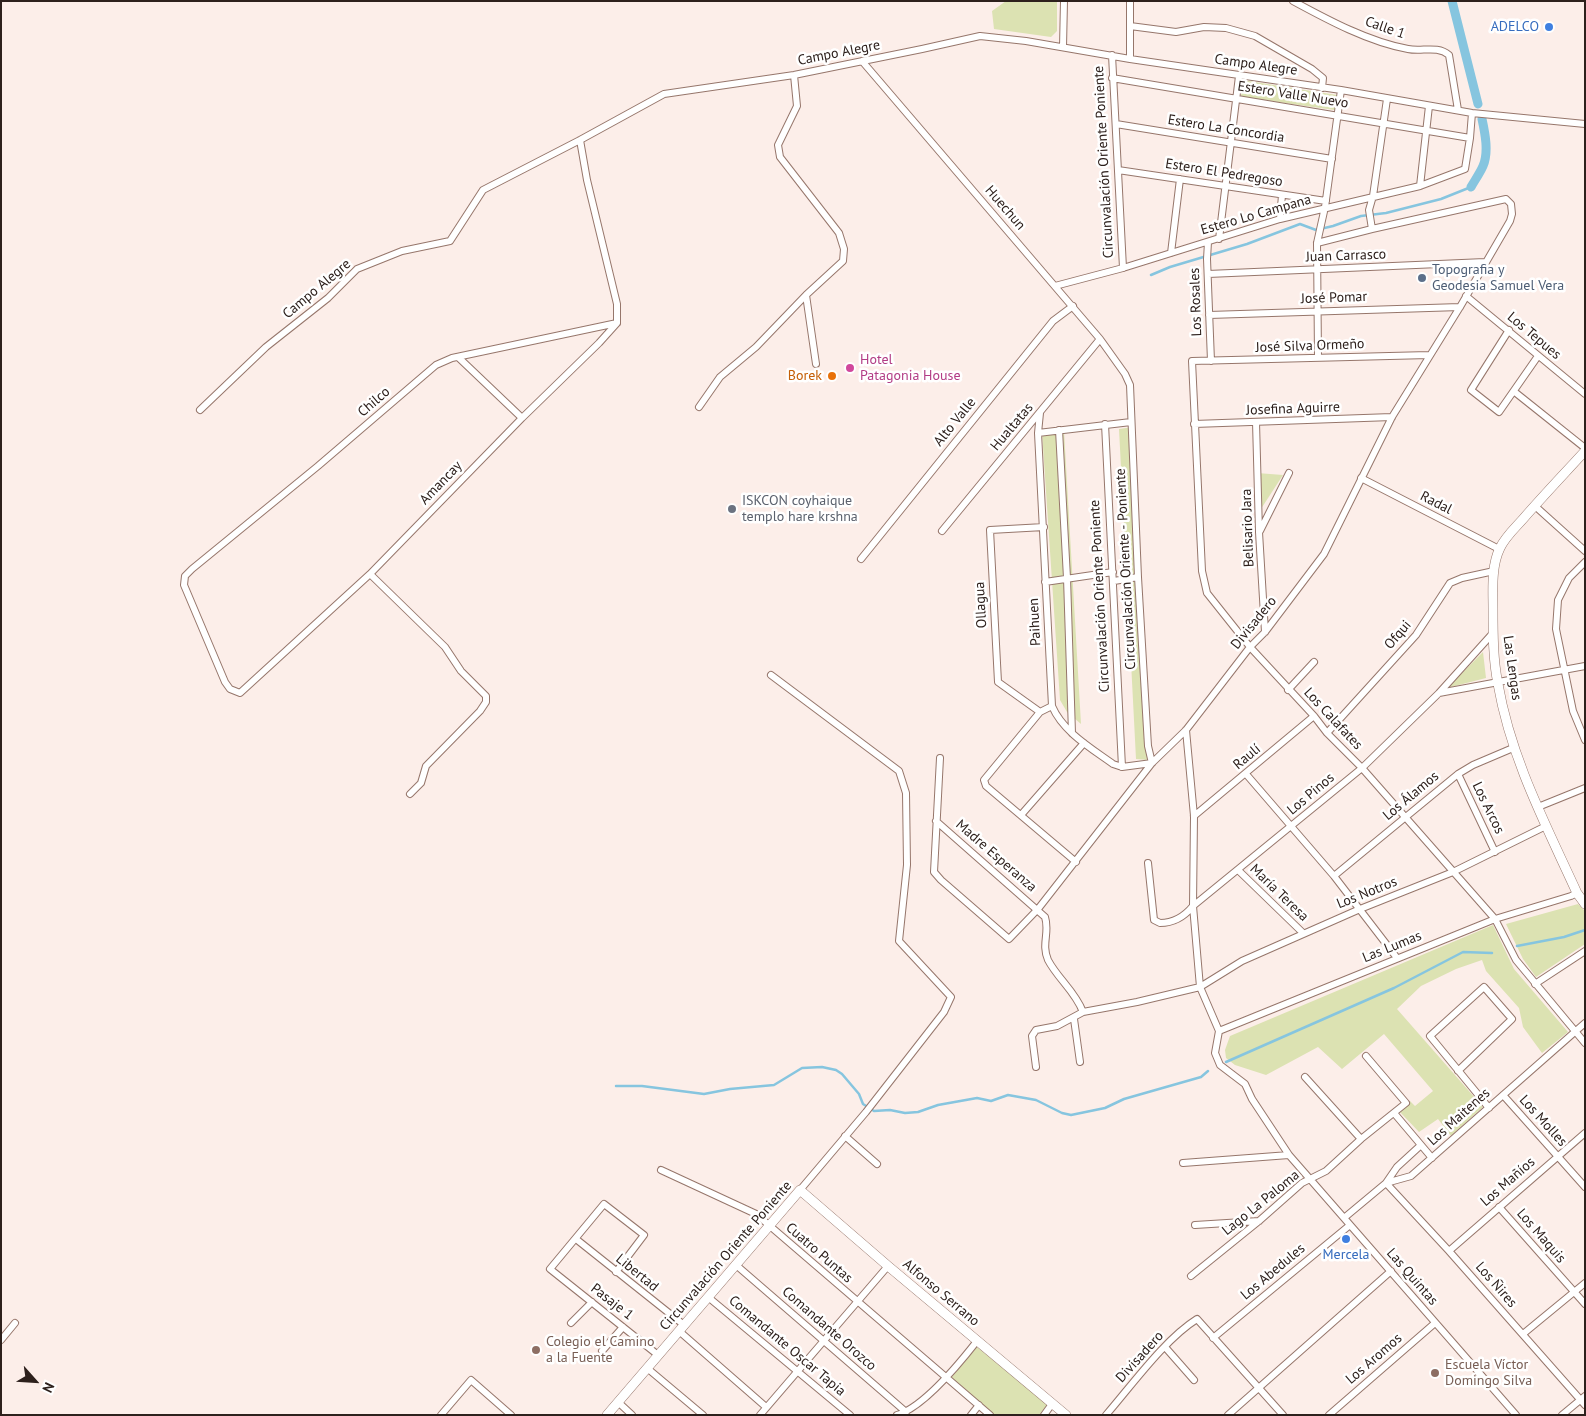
<!DOCTYPE html>
<meta charset="utf-8">
<style>
body{margin:0}
#map{position:relative;width:1586px;height:1416px;overflow:hidden;background:#fceee9;font-family:"PT Sans",sans-serif}
canvas{display:block}
.frame{position:absolute;inset:0;border:2px solid #2d201c;pointer-events:none}
.north{position:absolute;left:10px;top:1356px;width:50px;height:50px;-webkit-text-stroke:4px #fff;paint-order:stroke;rotate:116deg;font-size:14px;font-weight:700;line-height:20px;text-align:center;color:#2d201c}
.north::after{content:'';display:block;margin:auto;width:18px;height:22px;background:#2d201c;clip-path:polygon(50% 0,100% 100%,50% 72%,0 100%)}
</style>
<div id="map">
<canvas width="1586" height="1416"></canvas>
<div class="frame"></div>
<div class="north">N</div>
</div>
<script>
const c = document.querySelector('canvas').getContext('2d');
c.lineJoin = 'round';
function fill(path, color) { c.fillStyle = color; c.fill(path, 'evenodd'); }
function stroke(path, color, width, dash) { c.strokeStyle = color; c.lineWidth = width; c.lineCap = dash ? 'butt' : 'round'; c.setLineDash(dash || []); c.stroke(path); }
function drawText(font, color, halo, rows, align = 'center') {
  c.font = font + ' "PT Sans",sans-serif'; c.lineWidth = 5; c.setLineDash([]); c.textBaseline = 'middle'; c.strokeStyle = halo; c.fillStyle = color; for (const [text, x, y, turn = 0] of rows) {
    c.save(); c.translate(x, y); c.rotate((+turn || 0) * Math.PI / 180); c.textAlign = isNaN(turn) ? turn : align; if (halo) c.strokeText(text, 0, 0); c.fillText(text, 0, 0); c.restore();
  }
}
const green = new Path2D(`
 M1006,1H1057V31L1051,37L994,29L992,11Z
 M1242,80L1337,95L1335,110L1241,97Z
 M1133,427L1149,760L1136,759L1119,429Z
 M1064,431L1081,724L1067,712L1060,700L1042,432Z
 M1257,473L1283,475L1257,515Z
 M1483,652L1486,678L1447,688Z
 M1578,904L1585,911V944L1536,977L1523,959L1506,924Z
 M1493,925L1514,969L1568,1032L1542,1053L1523,1027L1519,1008L1486,971L1482,960L1456,969L1421,986L1397,1009L1483,1107L1451,1136L1438,1119L1419,1132L1399,1111L1410,1101L1415,1106L1433,1091L1384,1034L1342,1069L1318,1047L1266,1075L1235,1065L1226,1058L1225,1050L1230,1036Z
 M977,1347L1048,1404L1039,1415H994L951,1378Z`);
const stream = new Path2D(`
 M1151,275L1170,267L1247,244L1300,224L1316,230L1333,226L1361,216L1386,213L1441,199L1471,187
 M1517,946L1564,937L1585,930
 M1226,1062L1394,988L1463,952L1492,953
 M616,1086H642L704,1094L730,1089L774,1085L802,1068L822,1067L836,1070L842,1074L859,1094L863,1104L874,1111L890,1110L905,1113L918,1112L938,1105L977,1098L991,1101L1008,1095L1036,1100L1062,1113L1071,1115L1105,1108L1124,1099L1201,1077L1208,1071`);
const canal = new Path2D(`
 M1452,1L1478,104
 M1471,187C1475,180 1480,173 1483,166C1489,152 1485,133 1482,119`);
const street = new Path2D(`
 M1293,1C1328,20 1369,42 1408,49C1422,52 1437,45 1449,55L1458,110
 M1130,26L1176,32L1204,27L1226,28L1255,36L1312,69L1323,78L1322,88
 M1063,47L1064,1
 M1112,55L1123,268
 M1130,59V1
 M862,61L1100,339L1125,374L1130,385L1138,577L1148,746L1152,763L1122,767L1113,764C1091,748 1063,732 1052,706L1038,433L1040,413
 M794,75L797,106L778,145L780,157L839,233L844,249L843,261L806,295L816,364
 M1112,78L1470,138
 M1116,124L1332,159
 M580,140L587,180L617,304V323L599,343L522,418L370,574L240,693L230,689L225,682L184,585L185,576L192,569L318,466L436,365L452,358L617,323
 M1118,170L1326,201
 M1420,186L1429,106
 M1280,219L1282,195
 M1219,239L1239,76
 M1208,242L1207,259L1211,361
 M1317,243L1372,229
 M1171,253L1180,179
 M1208,274L1485,262
 M1055,286L1123,268L1280,219L1420,186L1465,169L1470,138L1472,113
 M1466,296L1585,394
 M1209,315L1460,307
 M1509,330L1471,390L1499,412L1538,356
 M1429,355L1192,361L1202,571L1207,593L1250,647L1314,716L1327,733L1362,768L1495,919L1516,960L1585,1043
 M458,357L522,418
 M1318,358L1317,243L1325,207L1341,90
 M1516,393L1585,448
 M699,407L720,377L756,347L806,295
 M200,410L266,347L328,298L357,269L402,251L450,241L483,190L580,140L664,94L794,75L922,49L980,36L1026,41L1130,59L1341,90L1472,113L1585,124
 M1256,422L1259,532L1265,632
 M1105,424L1122,767
 M1194,424L1392,417
 M1059,430L1067,578L1072,733
 M1038,433L1131,422
 M1361,478L1499,549
 M1535,506L1585,551
 M942,531L1100,339
 M1260,531L1289,473
 M861,559L1053,321L1073,306
 M1585,562L1569,578L1558,600L1556,629L1573,711L1585,740
 M370,574L445,647L461,671L486,696V702L480,711L426,766L421,783L410,794
 M1114,581L1138,577
 M1045,582L1113,572
 M771,675L899,771L906,793L907,865L899,941L951,997L944,1012L866,1112L800,1190
 M1288,690L1314,662
 M1439,693L1493,633
 M1052,706L1040,712L984,780L986,786L1076,862
 M1040,712L998,682L990,530L1044,527
 M1186,730L1194,816L1193,906L1200,987L1219,1031
 M1327,733L1416,635L1450,583L1462,578L1494,571
 M940,758L934,872L941,880L1009,939L1038,909L1152,763L1186,730L1250,647L1265,632L1324,554L1392,417L1460,307L1510,221L1512,214L1511,204L1506,199L1372,229L1369,210L1373,196L1387,99
 M1246,774L1334,876L1397,958
 M1458,774L1495,852
 M1538,807L1585,788
 M1021,815L1084,743
 M1194,816L1314,716
 M936,821L1045,917C1050,932 1041,944 1048,960C1058,979 1075,991 1083,1012
 M1148,863L1154,920L1160,923C1174,923 1184,917 1193,906L1362,768L1439,693L1585,666
 M1238,870L1303,933
 M1334,876L1458,774L1473,765L1513,748
 M1535,984L1585,951
 M1074,1019L1080,1062
 M1219,1031L1215,1053L1220,1065L1245,1084L1252,1099L1289,1155L1516,1415
 M1219,1031L1495,919L1571,896L1577,893
 M1036,1067L1032,1036L1036,1030L1057,1026L1083,1012L1137,1002L1200,987L1242,961L1360,909L1453,872L1546,826
 M1458,1071L1512,1019L1484,987L1430,1036L1489,1108
 M1305,1077L1361,1139
 M1503,1095L1585,1187
 M1394,1113L1432,1158
 M845,1136L877,1164
 M1183,1163L1289,1155
 M661,1170L756,1214L990,1415
 M1386,1183L1449,1251L1585,1405
 M1386,1183L1397,1167L1421,1145
 M1499,1207L1585,1304
 M1344,1218L1386,1183L1411,1176L1585,1023
 M1195,1225L1259,1221
 M576,1239L684,1325
 M1449,1251L1585,1133
 M736,1265L906,1412
 M616,1272L644,1235L604,1204L550,1269L658,1355
 M1191,1276L1259,1221L1302,1183L1326,1171L1361,1139L1406,1103L1366,1056
 M708,1297L850,1415
 M571,1323L592,1302
 M679,1331L766,1407
 M1523,1334L1585,1283
 M1213,1338L1350,1225
 M1,1340L15,1323
 M1165,1347L1194,1380
 M602,1351L623,1327
 M647,1368L703,1415
 M618,1402L632,1415
 M441,1415L471,1380L511,1415
 M760,1415L888,1266
 M897,1415C924,1407 959,1364 977,1341
 M971,1415L979,1405
 M1044,1415L1052,1404
 M1106,1415C1132,1385 1165,1339 1197,1319L1283,1415
 M1228,1415L1391,1271
 M1329,1415L1435,1323
 M1562,1415L1585,1396`);
const secondary = new Path2D(`
 M1585,451C1564,474 1543,496 1523,519C1515,528 1505,537 1500,548C1491,566 1493,590 1493,608C1493,633 1493,660 1498,684C1511,759 1546,825 1577,893L1585,904
 M607,1415L800,1190L888,1266L1066,1415`);
const markers = [
 [1549,27,5,"#3f7fe0"],
 [1422,278,5,"#5c6f8a"],
 [850,368,5,"#d1479c"],
 [832,376,5,"#e8710a"],
 [732,509,5,"#6b7280"],
 [1346,1239,5,"#3f7fe0"],
 [536,1350,5,"#8d6e63"],
 [1435,1373,5,"#8d6e63"]
];
const shopNames = [
 ["ADELCO",1539,27],
 ["Mercela",1346,1255,"center"]
];
const streetNames = [
 ["Calle 1",1385,28,19],
 ["Campo Alegre",839,53,-11],
 ["Campo Alegre",1256,65,8],
 ["Estero Valle Nuevo",1293,95,9],
 ["Estero La Concordia",1226,129,9],
 ["Circunvalación Oriente Poniente",1104,162,-93],
 ["Estero El Pedregoso",1224,173,9],
 ["Huechun",1005,208,49],
 ["Estero Lo Campana",1256,215,-16],
 ["Juan Carrasco",1346,256,-2],
 ["Campo Alegre",317,289,-40],
 ["José Pomar",1334,298,-2],
 ["Los Rosales",1196,302,-92],
 ["Los Tepues",1534,336,40],
 ["José Silva Ormeño",1310,346,-2],
 ["Chilco",374,402,-41],
 ["Josefina Aguirre",1293,409,-2],
 ["Alto Valle",955,422,-51],
 ["Hualtatas",1012,427,-50],
 ["Amancay",441,483,-46],
 ["Radal",1436,503,27],
 ["Belisario Jara",1248,528,-92],
 ["Circunvalación Oriente - Poniente",1126,569,-93],
 ["Circunvalación Oriente Poniente",1100,596,-93],
 ["Ollagua",981,605,-93],
 ["Paihuen",1035,622,-93],
 ["Divisadero",1254,623,-51],
 ["Ofqui",1398,635,-50],
 ["Las Lengas",1512,668,82],
 ["Los Calafates",1333,719,47],
 ["Raulí",1247,757,-40],
 ["Los Pinos",1311,794,-40],
 ["Los Álamos",1411,796,-40],
 ["Los Arcos",1488,808,64],
 ["Madre Esperanza",996,856,41],
 ["María Teresa",1279,893,44],
 ["Los Notros",1367,893,-22],
 ["Las Lumas",1392,947,-22],
 ["Los Maitenes",1459,1117,-42],
 ["Los Molles",1543,1121,48],
 ["Los Mañíos",1508,1182,-41],
 ["Lago La Paloma",1261,1203,-39],
 ["Los Maquis",1541,1236,49],
 ["Cuatro Puntas",819,1253,41],
 ["Circunvalación Oriente Poniente",726,1256,-49],
 ["Los Abedules",1273,1272,-40],
 ["Libertad",637,1273,39],
 ["Las Quintas",1412,1277,49],
 ["Los Ñires",1496,1285,49],
 ["Alfonso Serrano",941,1293,40],
 ["Pasaje 1",612,1302,38],
 ["Comandante Orozco",829,1329,41],
 ["Comandante Oscar Tapia",787,1346,40],
 ["Divisadero",1140,1357,-48],
 ["Los Aromos",1374,1359,-41]
];
const serviceNames = [
 ["Topografia y",1432,270],
 ["Geodesia Samuel Vera",1432,286]
];
const hotelNames = [
 ["Hotel",860,360],
 ["Patagonia House",860,376]
];
const foodNames = [
 ["Borek",822,376]
];
const worshipNames = [
 ["ISKCON coyhaique",742,501],
 ["templo hare krshna",742,517]
];
const educationNames = [
 ["Colegio el Camino",546,1342],
 ["a la Fuente",546,1358],
 ["Escuela Víctor",1445,1365],
 ["Domingo Silva",1445,1381]
];
fill(green, '#dce2b2');
stroke(stream, '#86c5df', 2.5);
stroke(canal, '#86c5df', 9);
stroke(street, '#96766b', 8);
stroke(secondary, '#96766b', 10);
stroke(street, '#fff', 6);
stroke(secondary, '#fff', 9);
for (const [x, y, r, color] of markers) { const dot = new Path2D(); dot.arc(x, y, r, 0, 2 * Math.PI); c.fillStyle = color; c.fill(dot); stroke(dot, '#fff', 2); }
drawText('14px', '#366cbe', '#fff', shopNames, 'right');
drawText('14px', '#2d201c', '#fff', streetNames);
drawText('14px', '#4e5e75', '#fff', serviceNames, 'left');
drawText('14px', '#b23c85', '#fff', hotelNames, 'left');
drawText('14px', '#c56008', '#fff', foodNames, 'right');
drawText('14px', '#5b616d', '#fff', worshipNames, 'left');
drawText('14px', '#785e54', '#fff', educationNames, 'left');
</script>
